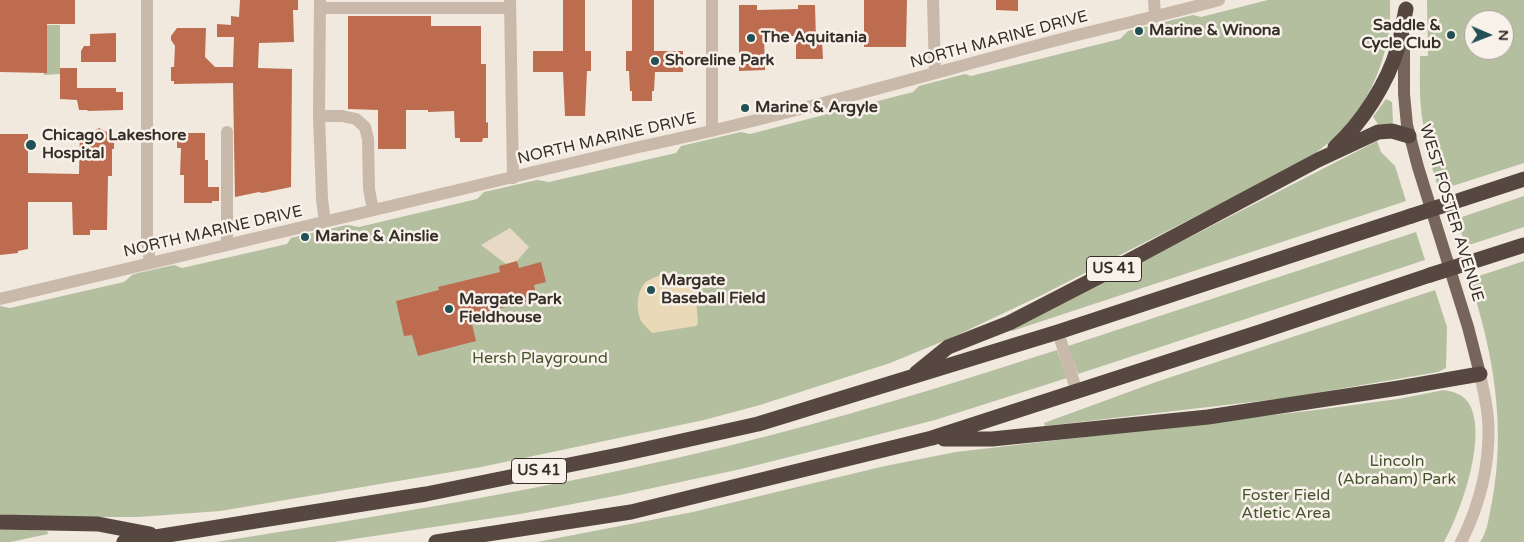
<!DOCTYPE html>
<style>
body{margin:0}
#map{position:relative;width:1524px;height:542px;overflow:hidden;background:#f1e8de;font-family:"Varela Round",sans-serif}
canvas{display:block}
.north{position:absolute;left:1464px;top:10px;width:50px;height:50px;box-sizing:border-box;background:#f9f2ea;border:1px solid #aba49d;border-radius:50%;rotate:91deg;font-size:14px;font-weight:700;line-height:20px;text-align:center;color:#362e29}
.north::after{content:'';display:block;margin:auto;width:18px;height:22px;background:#225155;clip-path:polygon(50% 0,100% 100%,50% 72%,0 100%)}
</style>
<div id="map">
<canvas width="1524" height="542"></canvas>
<div class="north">N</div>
</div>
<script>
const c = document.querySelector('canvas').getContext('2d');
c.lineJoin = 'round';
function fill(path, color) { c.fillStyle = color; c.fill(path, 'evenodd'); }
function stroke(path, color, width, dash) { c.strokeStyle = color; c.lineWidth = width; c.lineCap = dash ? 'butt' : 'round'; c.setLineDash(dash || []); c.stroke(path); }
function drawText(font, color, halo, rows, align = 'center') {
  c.font = font + ' "Varela Round",sans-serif'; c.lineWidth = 5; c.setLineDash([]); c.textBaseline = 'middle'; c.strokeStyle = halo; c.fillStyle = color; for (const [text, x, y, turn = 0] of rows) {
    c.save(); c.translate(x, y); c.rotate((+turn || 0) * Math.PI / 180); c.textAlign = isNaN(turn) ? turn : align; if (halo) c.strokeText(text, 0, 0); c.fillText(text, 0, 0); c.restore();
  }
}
const green = new Path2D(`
 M1268,0H1390C1390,14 1391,29 1387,42C1375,95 1349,132 1304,161L1042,295L951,338L890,363L760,405L704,420L481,467L220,511L138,517H35L0,514V306L10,308L124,282L132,275L138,273L174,265L182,268L287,244L291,238L342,226L348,225L359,227L477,199L484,192L537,180L549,182L676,153L681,146L741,132L750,134L913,92L919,86L965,74L971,76L1120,39L1128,31L1193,15L1201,17Z
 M1427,0H1524V163L1446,188L1444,182L1437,184C1431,164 1425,144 1423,123C1419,101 1420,78 1420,56H1428ZM1474,20H1504V50H1474Z
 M42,25H60V74L44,75Z
 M1386,99L1392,102L1393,122L1391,124H1378L1373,117Z
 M1377,141L1381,152L1395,166L1406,201L1012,331L1011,329Z
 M1524,196V227L1466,246L1456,219Z
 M1416,232L1425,260L1078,374L1068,346Z
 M1524,261V542H1480C1488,531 1489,515 1492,502C1506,428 1494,356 1471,284L1477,282L1476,277Z
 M1435,290L1447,327L1446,368L1438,372L1286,398L1045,426L1044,423L1156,382Z
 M1057,350L1067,378L935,420L853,441L741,469L620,495L520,514L334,542H216C388,515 559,487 728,446C839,419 948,385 1057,350Z
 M1444,390C1454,392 1462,394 1468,402C1489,433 1461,512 1444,542H537L693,512L885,466L956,452L1316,410L1398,399Z
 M0,528L47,531L48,534L10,542H0Z`);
const sand = new Path2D(`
 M669,273L681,277L695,286L698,323L696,326L652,333C648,329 644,325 641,321C636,310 636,291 646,282C653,277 661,275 669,273Z`);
const plaza = new Path2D(`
 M510,228L529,247L517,261L506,264L481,245Z`);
const building = new Path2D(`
 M0,0H75V24H47V73L0,72Z
 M240,0H298V10H293L294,42L259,43L258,68L292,69L291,187L262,193L259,192L235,197L233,83L174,84V81H171V67H174L175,46L171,40V36L177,28H206L205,57L215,67H233L234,37H217V24L231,25V16L239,17Z
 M563,0H585V51H591V71H587L585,116H565L563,72H533V51H563Z
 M632,0H654V51H683V72H655L654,91H652V101H632V91H630L629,71H626V51H632Z
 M864,0H907L906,47H864Z
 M996,0H1018V11L996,10Z
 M739,5H757V10L798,9V5H815L816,40H822L823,59H796V36H764L765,70L739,71Z
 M348,16H431V26H481V64H486V123L488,122V138H483L482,142H460V138H455L454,111L428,112V110H406V149H378V110L348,109Z
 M116,33V62H81V51L84,46H90V34Z
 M60,68H77V88H116V92H123V110L87,111L88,110H79L77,100L60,99Z
 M99,128L109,133H114V149H112V176H108L107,230H90V235H73L72,202H28V249L18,251V253L0,255V134H28V173L79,174L80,133H91Z
 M177,133H205V160H208V187H219V201H212V203H184V175H180L181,148H177Z
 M517,261L519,268L541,262L546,282L534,285L537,299L470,316L476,341L418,356L412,335L404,336L396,301L439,290L438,287L500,272L499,266Z`);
const minor = new Path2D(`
 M147,0V240L150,263
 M320,0L319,116L322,199L325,222
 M510,0L513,178
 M712,0V131
 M933,0L935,73
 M1154,0L1155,17
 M320,8H510
 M319,116H342L356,119L365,127L368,139L369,189L373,210
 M227,132V245
 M0,299L639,147C773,119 904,81 1035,46C1096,29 1158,17 1219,0
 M1058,332L1077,392
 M1461,542C1480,505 1491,461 1488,419C1487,404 1483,389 1480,374`);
const major = new Path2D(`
 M1404,37V94L1407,125L1418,167L1468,327L1480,374`);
const highway = new Path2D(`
 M1335,147C1362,123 1388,82 1398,47C1402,35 1403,22 1406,9
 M1451,203L1524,179
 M1471,262L1524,245
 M916,373L948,347L1009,323L1106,273L1318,160L1378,132L1392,131L1409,136
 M944,439H992L1208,417L1399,388L1480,374
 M0,522L98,524L150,534
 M124,542L426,494L623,454L758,424L1058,332L1411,216
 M436,542L631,512L932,438L1260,332L1430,275`);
const highwayBridge = new Path2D(`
 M1411,216L1451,203
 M1430,275L1471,262`);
const markers = [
 [1139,31,5,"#225155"],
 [1451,35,5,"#225155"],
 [751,38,5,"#225155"],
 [655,61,5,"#225155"],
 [745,108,5,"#225155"],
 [31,145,6,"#225155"],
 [305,237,5,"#225155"],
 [651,290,5,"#225155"],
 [449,309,5,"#225155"]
];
const shields = [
 [1114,269,55],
 [539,471,55]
];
const shieldNames = [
 ["US 41",1114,269],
 ["US 41",539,471]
];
const poiNames = [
 ["Saddle &",1441,26,"right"],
 ["Cycle Club",1441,44,"right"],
 ["Marine & Winona",1149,31],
 ["The Aquitania",761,38],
 ["Shoreline Park",665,61],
 ["Marine & Argyle",755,108],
 ["Chicago Lakeshore",42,136],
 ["Hospital",42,154],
 ["Marine & Ainslie",315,237],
 ["Margate",661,281],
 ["Baseball Field",661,299],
 ["Margate Park",459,300],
 ["Fieldhouse",459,318]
];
const streetNames = [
 ["NORTH MARINE DRIVE",999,40,-15],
 ["NORTH MARINE DRIVE",607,139,-13],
 ["WEST FOSTER AVENUE",1451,213,73],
 ["NORTH MARINE DRIVE",213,232,-13]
];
const parkNames = [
 ["Hersh Playground",540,359],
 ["Lincoln",1397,462],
 ["(Abraham) Park",1397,480],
 ["Foster Field",1286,496],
 ["Atletic Area",1286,514]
];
fill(green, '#b3bf9f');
fill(sand, '#e9d9b7');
fill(plaza, '#e7d9c6');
fill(building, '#bd6c4f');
stroke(minor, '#c8b9ab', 12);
stroke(major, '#77655c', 12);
stroke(highway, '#564841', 15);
stroke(highwayBridge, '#564841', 15);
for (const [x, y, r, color] of markers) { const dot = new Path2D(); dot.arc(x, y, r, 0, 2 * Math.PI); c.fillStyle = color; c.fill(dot); stroke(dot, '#f9f2ea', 2); }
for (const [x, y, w] of shields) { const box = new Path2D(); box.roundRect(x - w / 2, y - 12.5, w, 25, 4); c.fillStyle = '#f9f2ea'; c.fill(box); stroke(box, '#362e29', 1); }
drawText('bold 15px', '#362e29', null, shieldNames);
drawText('bold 16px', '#362e29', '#f9f2ea', poiNames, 'left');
drawText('16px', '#362e29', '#f9f2ea', streetNames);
drawText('16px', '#45532f', '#f9f2ea', parkNames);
</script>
